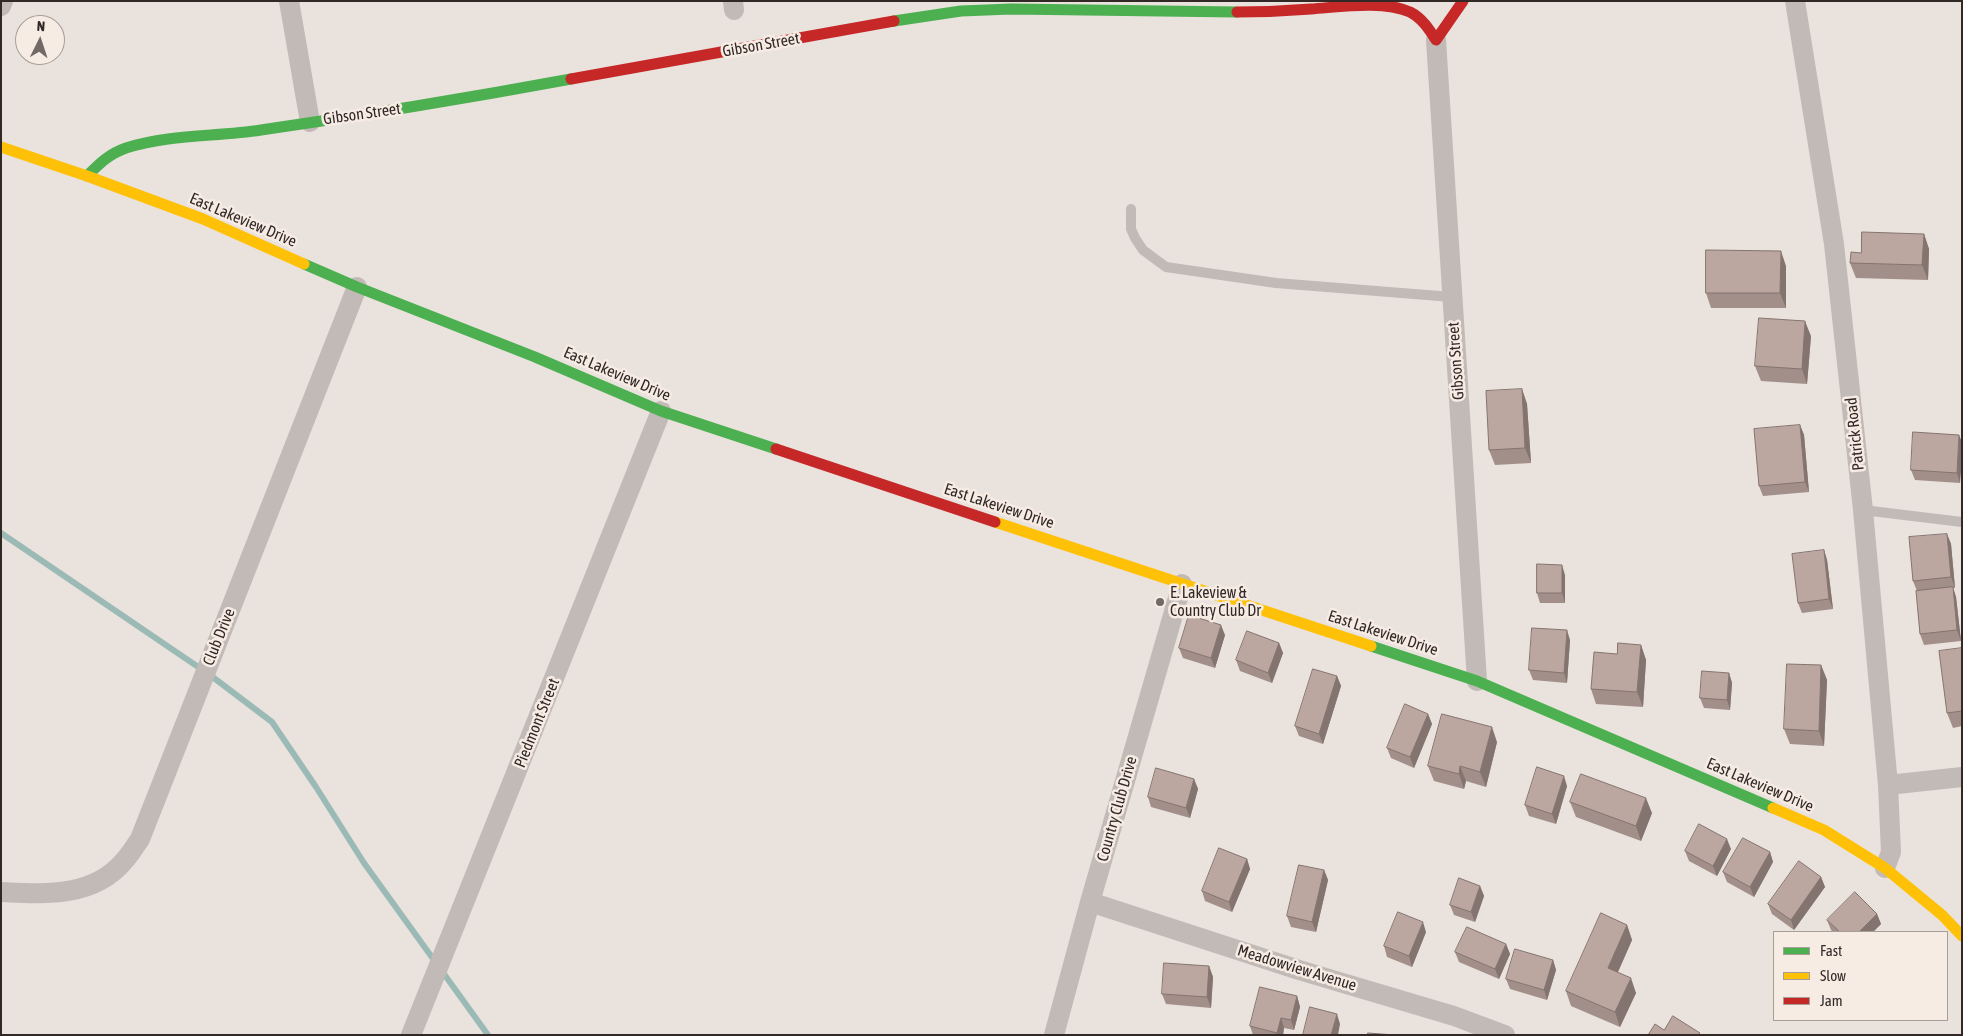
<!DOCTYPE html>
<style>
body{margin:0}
#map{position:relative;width:1963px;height:1036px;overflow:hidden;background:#e9e2dd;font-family:"Asap Condensed",sans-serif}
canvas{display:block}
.frame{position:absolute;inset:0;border:2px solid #322826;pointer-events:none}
.legend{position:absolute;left:1773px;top:931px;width:175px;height:90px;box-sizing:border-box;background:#f7ece4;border:1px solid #a89e98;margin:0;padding:6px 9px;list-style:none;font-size:15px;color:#322826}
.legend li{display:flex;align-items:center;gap:10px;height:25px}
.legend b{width:25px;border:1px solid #a89e98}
.north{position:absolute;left:15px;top:15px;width:50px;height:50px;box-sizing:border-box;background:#f7ece4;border:1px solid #a89e98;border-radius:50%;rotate:4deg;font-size:14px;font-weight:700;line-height:20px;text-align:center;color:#322826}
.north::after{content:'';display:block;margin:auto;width:18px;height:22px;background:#726966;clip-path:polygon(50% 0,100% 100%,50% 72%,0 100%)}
</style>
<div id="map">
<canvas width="1963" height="1036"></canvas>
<div class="frame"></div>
<ul class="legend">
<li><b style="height:6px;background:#4caf50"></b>Fast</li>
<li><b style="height:6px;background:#ffc107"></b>Slow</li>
<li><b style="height:6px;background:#c62828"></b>Jam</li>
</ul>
<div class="north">N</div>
</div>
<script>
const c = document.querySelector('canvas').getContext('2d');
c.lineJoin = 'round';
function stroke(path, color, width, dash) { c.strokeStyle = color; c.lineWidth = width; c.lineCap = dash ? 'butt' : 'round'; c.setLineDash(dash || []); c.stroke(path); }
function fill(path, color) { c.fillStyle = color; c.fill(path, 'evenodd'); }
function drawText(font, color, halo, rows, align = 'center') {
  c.font = font + ' "Asap Condensed",sans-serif'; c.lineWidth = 5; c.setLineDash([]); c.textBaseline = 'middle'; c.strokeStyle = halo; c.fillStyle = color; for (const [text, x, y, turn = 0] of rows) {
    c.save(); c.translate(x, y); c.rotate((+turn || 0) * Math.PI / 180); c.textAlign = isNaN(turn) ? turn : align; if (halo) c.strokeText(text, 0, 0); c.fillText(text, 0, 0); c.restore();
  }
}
const stream = new Path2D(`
 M1,533L210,675L272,722L316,787L364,863L488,1035`);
const lane = new Path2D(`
 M1131,209V229L1135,238L1143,250L1166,267L1276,283L1452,297
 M1863,510L1962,522`);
const street = new Path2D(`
 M289,1L310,122
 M733,1L734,10
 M1795,1L1834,244L1863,510L1888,785L1891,852L1885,868
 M1,6L3,1
 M1436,40L1477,681
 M1888,785L1962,777
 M1,892C44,894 93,898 124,861C130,855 135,846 140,839L357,287
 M1090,902L1299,970L1454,1016L1505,1035
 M411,1035L661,411
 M1054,1035L1090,902L1182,584`);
const fast = new Path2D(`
 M894,21L961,11L1011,9L1237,12
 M87,176C100,163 109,154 126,148C170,134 216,137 261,130C365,115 468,98 571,79
 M304,264L357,287L535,357L661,411L776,449
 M1371,646L1477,681L1773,808`);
const slow = new Path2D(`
 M1,147L87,176L203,219L304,264
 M995,522L1371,646
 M1773,808L1824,830L1885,868L1942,915L1962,936`);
const jam = new Path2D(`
 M1237,12C1262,12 1286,11 1311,9C1340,7 1383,0 1410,12C1422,18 1429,29 1436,40L1463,1
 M571,79L894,21
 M776,449L995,522`);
const wall = new Path2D(`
 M1924,234L1929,249L1928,280L1856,278L1850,263L1861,253Z
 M1786,266V308H1711L1706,293Z
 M1811,336L1807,384L1761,381L1755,366Z
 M1522,389L1527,404L1531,463L1495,465L1489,450Z
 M1800,425L1804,435L1809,492L1763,496L1759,486Z
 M1959,435L1960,483L1915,480L1911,470Z
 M1947,534L1951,544L1955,588H1953L1956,597L1961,641L1924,645L1920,634L1917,591L1913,581Z
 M1824,550L1827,560L1833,609L1802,613L1798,603Z
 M1565,575V603H1540L1537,593Z
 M1225,635L1215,668L1183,658L1179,648Z
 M1570,640L1567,683L1533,680L1529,670Z
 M1279,643L1283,653L1272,683L1240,671L1236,660Z
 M1641,645L1646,660L1643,707L1596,704L1591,689Z
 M1962,648V726L1953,728L1947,713Z
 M1821,665L1827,680L1824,746L1790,744L1784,729Z
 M1729,673L1732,683L1730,710L1704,708L1700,698Z
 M1337,676L1341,686L1323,744L1299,736L1295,726Z
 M1428,714L1432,724L1414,768L1391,758L1387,748Z
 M1497,742L1486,787L1466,781L1464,789L1434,781L1428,766Z
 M1194,779L1198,789L1190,818L1151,807L1148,797Z
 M1567,786L1556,824L1529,816L1525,805Z
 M1570,802L1652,813L1641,841L1576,817Z
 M1731,849L1717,876L1689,861L1685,851Z
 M1770,852L1773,862L1754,897L1727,882L1723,872Z
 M1247,859L1250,869L1232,912L1205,901L1202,891Z
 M1324,870L1328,880L1316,932L1291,927L1287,916Z
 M1821,877L1825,887L1794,930L1772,914L1768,904Z
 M1480,886L1484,896L1475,922L1454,915L1450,905Z
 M1877,914L1881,924L1873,932H1833L1831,930L1827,920Z
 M1627,925L1632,940L1618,972L1636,993L1620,1027L1571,1006L1566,991Z
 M1426,932L1412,967L1387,957L1384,946Z
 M1506,944L1510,954L1499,979L1459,962L1455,952Z
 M1553,960L1556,970L1547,1000L1510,989L1506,979Z
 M1209,966L1213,977L1211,1008L1166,1004L1162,994Z
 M1297,996L1300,1007L1294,1030L1284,1028L1283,1035H1253L1250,1026Z`);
const shadedWall = new Path2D(`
 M1924,234L1929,249L1928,280L1922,265Z
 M1781,251L1786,266V308L1780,293Z
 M1805,321L1811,336L1807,384L1802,369Z
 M1522,389L1527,404L1531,463L1525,448Z
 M1800,425L1804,435L1809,492L1805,482Z
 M1959,435L1962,442V461L1960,483L1957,473Z
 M1947,534L1951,544L1955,588L1951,577Z
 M1824,550L1827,560L1833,609L1829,599Z
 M1562,565L1565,575V603L1562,593Z
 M1953,587L1956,597L1961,641L1957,630Z
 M1221,625L1225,635L1215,668L1211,658Z
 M1567,630L1570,640L1567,683L1564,673Z
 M1279,643L1283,653L1272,683L1268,673Z
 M1641,645L1646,660L1643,707L1637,692Z
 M1821,665L1827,680L1824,746L1819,731Z
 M1729,673L1732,683L1730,710L1727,700Z
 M1337,676L1341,686L1323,744L1319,734Z
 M1428,714L1432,724L1414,768L1410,757Z
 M1492,727L1497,742L1486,787L1480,772Z
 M1460,766L1466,781L1464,789L1459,774Z
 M1564,776L1567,786L1556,824L1552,814Z
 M1194,779L1198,789L1190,818L1186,808Z
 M1646,798L1652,813L1641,841L1636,826Z
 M1727,839L1731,849L1717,876L1713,866Z
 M1770,852L1773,862L1754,897L1750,887Z
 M1247,859L1250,869L1232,912L1229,902Z
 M1324,870L1328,880L1316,932L1312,922Z
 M1821,877L1825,887L1794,930L1791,920Z
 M1480,886L1484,896L1475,922L1471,912Z
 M1877,914L1881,924L1873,932H1859Z
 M1423,922L1426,932L1412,967L1409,956Z
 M1627,925L1632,940L1613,983L1608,968Z
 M1506,944L1510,954L1499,979L1495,969Z
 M1553,960L1556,970L1547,1000L1544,990Z
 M1209,966L1213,977L1211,1008L1207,997Z
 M1631,978L1636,993L1620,1027L1615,1012Z
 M1297,996L1300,1007L1294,1030L1291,1020Z
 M1337,1014L1340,1024L1338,1035H1331Z
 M1281,1018L1284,1028L1283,1035H1277V1033Z`);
const building = new Path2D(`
 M1862,232L1924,234L1922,265L1850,263L1851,252L1861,253Z
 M1706,250L1781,251L1780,293H1706Z
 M1759,318L1805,321L1802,369L1755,366Z
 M1522,389L1525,448L1489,450L1486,391Z
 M1800,425L1805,482L1759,486L1754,429Z
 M1913,432L1959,435L1957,473L1911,470Z
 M1947,534L1951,577L1913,581L1909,537Z
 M1824,550L1829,599L1798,603L1792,554Z
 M1537,564L1562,565V593H1537Z
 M1953,587L1957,630L1920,634L1916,591Z
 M1189,615L1221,625L1211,658L1179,648Z
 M1532,628L1567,630L1564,673L1529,670Z
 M1247,631L1279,643L1268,673L1236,660Z
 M1618,643L1641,645L1637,692L1591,689L1594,652L1617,654Z
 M1962,648V711L1947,713L1939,651Z
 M1787,664L1821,665L1819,731L1784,729Z
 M1313,669L1337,676L1319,734L1295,726Z
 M1702,671L1729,673L1727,700L1700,698Z
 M1405,704L1428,714L1410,757L1387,748Z
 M1442,714L1492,727L1480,772L1460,766L1459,774L1428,766Z
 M1537,767L1564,776L1552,814L1525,805Z
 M1156,768L1194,779L1186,808L1148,797Z
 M1581,774L1646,798L1636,826L1570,802Z
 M1699,824L1727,839L1713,866L1685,851Z
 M1743,838L1770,852L1750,887L1723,872Z
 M1219,848L1247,859L1229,902L1202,891Z
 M1799,861L1821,877L1791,920L1768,904Z
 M1299,865L1324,870L1312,922L1287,916Z
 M1459,878L1480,886L1471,912L1450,905Z
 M1855,892L1877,914L1859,932H1840L1827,920Z
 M1398,912L1423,922L1409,956L1384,946Z
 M1601,913L1627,925L1608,968L1631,978L1615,1012L1566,991Z
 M1467,927L1506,944L1495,969L1455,952Z
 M1515,949L1553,960L1544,990L1506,979Z
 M1164,963L1209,966L1207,997L1162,994Z
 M1260,987L1297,996L1291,1020L1281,1018L1277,1033L1250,1026Z
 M1310,1007L1337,1014L1331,1035H1303Z
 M1673,1016L1700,1033L1698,1035H1648L1655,1024L1664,1030Z
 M1368,1033L1394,1035H1368Z`);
const markers = [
 [1160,602,5,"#726966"]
];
const streetNames = [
 ["Gibson Street",761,45,-10],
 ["Gibson Street",362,114,-8],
 ["East Lakeview Drive",243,220,23],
 ["Gibson Street",1456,361,-94],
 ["East Lakeview Drive",617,374,23],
 ["Patrick Road",1855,434,-96],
 ["East Lakeview Drive",999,506,18],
 ["East Lakeview Drive",1383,633,18],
 ["Club Drive",219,637,-68],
 ["Piedmont Street",537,723,-68],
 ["East Lakeview Drive",1760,785,23],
 ["Country Club Drive",1117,809,-74],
 ["Meadowview Avenue",1297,968,17]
];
const poiNames = [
 ["E. Lakeview &",1170,593],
 ["Country Club Dr",1170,611]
];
stroke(stream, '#9bbab6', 6);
stroke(lane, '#c2bab6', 10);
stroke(street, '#c2bab6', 20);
stroke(fast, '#4caf50', 11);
stroke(slow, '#ffc107', 11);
stroke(jam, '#c62828', 11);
fill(wall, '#a28f8a');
fill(shadedWall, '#847470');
fill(building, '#bca6a0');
stroke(building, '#847470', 1);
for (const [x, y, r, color] of markers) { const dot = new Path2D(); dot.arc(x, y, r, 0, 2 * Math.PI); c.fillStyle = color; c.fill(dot); stroke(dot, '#f7ece4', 2); }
drawText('16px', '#322826', '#f7ece4', streetNames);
drawText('16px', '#322826', '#f7ece4', poiNames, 'left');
</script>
